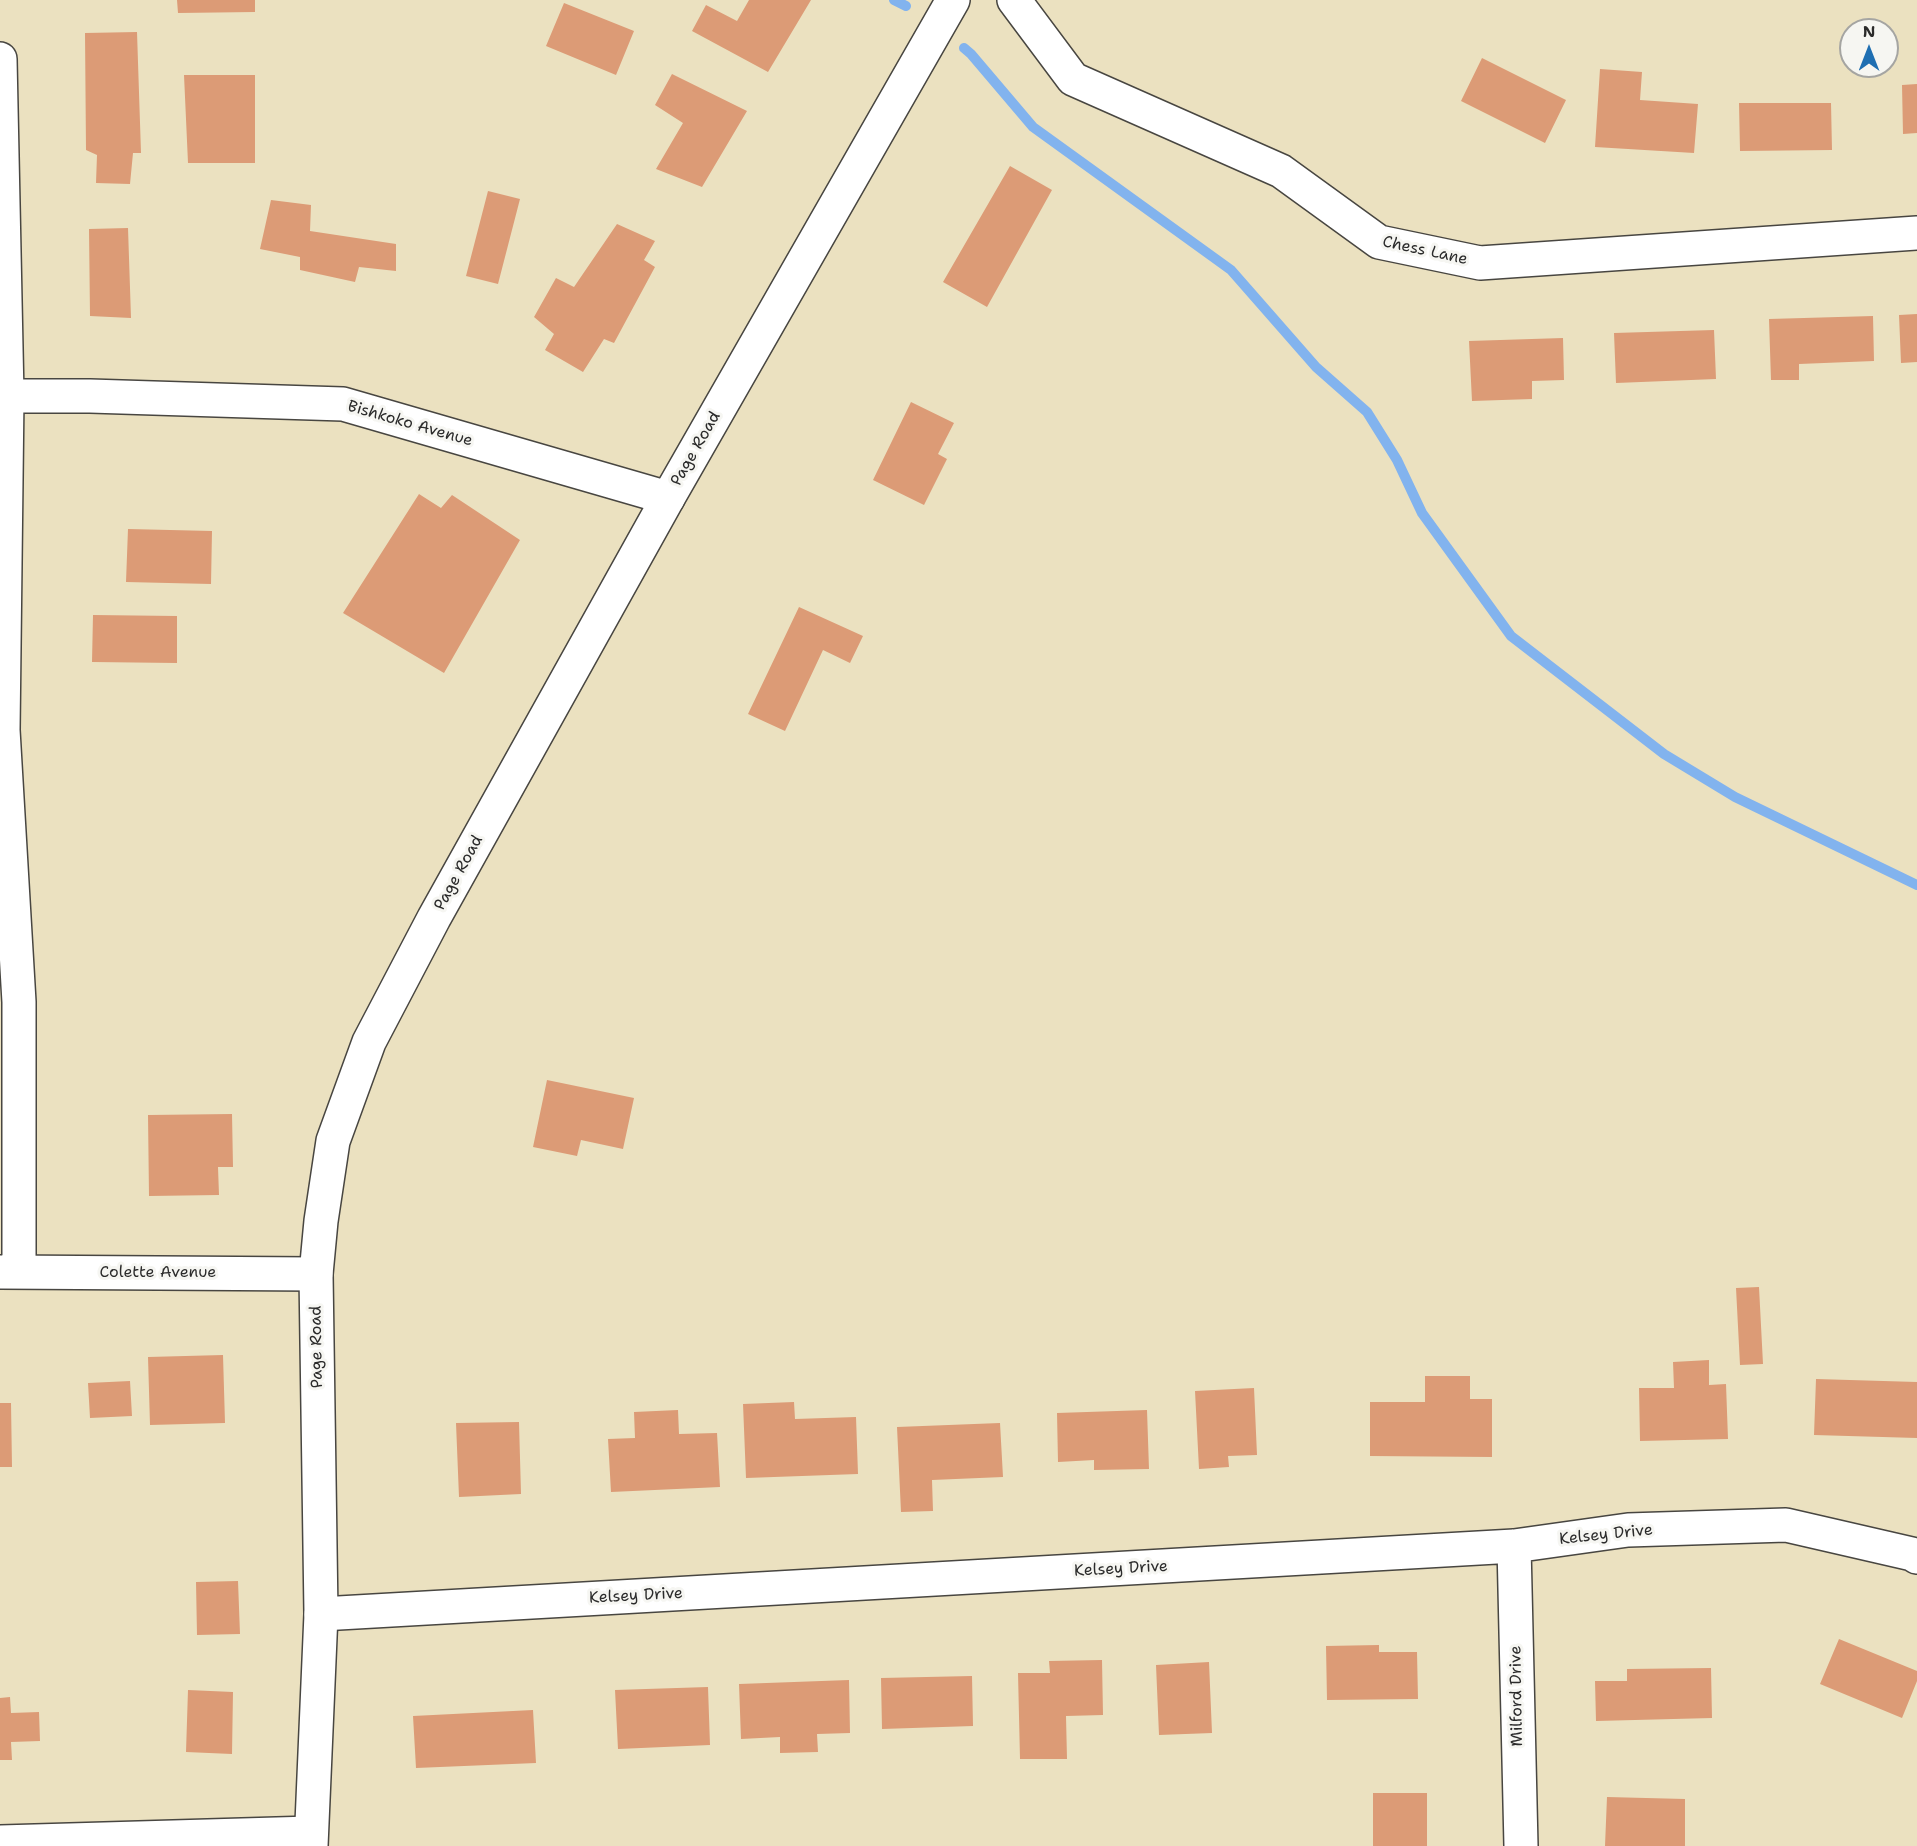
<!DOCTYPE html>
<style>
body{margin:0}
#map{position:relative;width:1917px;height:1846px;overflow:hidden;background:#ebe1c0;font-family:"Shantell Sans",sans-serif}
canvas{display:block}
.north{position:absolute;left:1839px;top:18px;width:60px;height:60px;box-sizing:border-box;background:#f6f6f2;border:2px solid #a5a5a2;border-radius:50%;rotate:0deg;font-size:16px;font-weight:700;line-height:24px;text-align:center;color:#2b2b2b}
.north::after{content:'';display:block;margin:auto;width:21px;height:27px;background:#1f6fb2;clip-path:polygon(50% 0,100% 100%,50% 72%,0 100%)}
</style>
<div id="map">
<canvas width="1917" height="1846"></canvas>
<div class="north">N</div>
</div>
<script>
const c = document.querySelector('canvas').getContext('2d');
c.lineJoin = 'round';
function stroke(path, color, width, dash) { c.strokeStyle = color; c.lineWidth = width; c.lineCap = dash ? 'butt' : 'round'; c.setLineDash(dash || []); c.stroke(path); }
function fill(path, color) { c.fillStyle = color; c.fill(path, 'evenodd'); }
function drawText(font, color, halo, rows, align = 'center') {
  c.font = font + ' "Shantell Sans",sans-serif'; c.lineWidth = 6; c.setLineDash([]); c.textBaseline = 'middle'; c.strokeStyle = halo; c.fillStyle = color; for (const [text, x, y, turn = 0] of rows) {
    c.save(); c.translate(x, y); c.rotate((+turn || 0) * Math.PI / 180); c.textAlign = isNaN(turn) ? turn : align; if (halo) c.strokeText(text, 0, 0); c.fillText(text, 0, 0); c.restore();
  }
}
const stream = new Path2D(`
 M894,0L906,6
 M964,48L971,54L1033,127L1231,270L1316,367L1367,412L1397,460L1422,513L1511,636L1664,754L1735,797L1917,885`);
const building = new Path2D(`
 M177,0H255V12L178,13Z
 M749,0H811L768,72L692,31L706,5L737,21Z
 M564,3L634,31L616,75L546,46Z
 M137,32L141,153H133L130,184L96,183L97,155L86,150L85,33Z
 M1482,58L1566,100L1545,143L1461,101Z
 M1600,69L1642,72L1640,100L1698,104L1694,153L1595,147Z
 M672,74L747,111L702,187L656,169L683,123L655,105Z
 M184,75H255V163H188Z
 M1917,84V133L1903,134L1902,85Z
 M1739,103H1831L1832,150L1740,151Z
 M1010,166L1052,190L987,307L943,282Z
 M488,191L520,199L498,284L466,276Z
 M271,200L311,205L310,231L396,244V271L359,267L355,282L300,270V257L260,249Z
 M617,224L655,241L644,260L655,267L614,343L604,339L583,372L545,350L554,334L534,317L556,278L574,287Z
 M128,228L131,318L90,316L89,229Z
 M1917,314V362L1901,363L1899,315Z
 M1873,316L1874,361L1799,364V380H1771L1769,319Z
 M1714,330L1716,379L1616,383L1614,333Z
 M1563,338L1564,380L1532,381V399L1472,401L1469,341Z
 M911,402L954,423L938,454L947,459L924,505L873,480Z
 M419,494L441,508L452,495L520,540L444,673L343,613Z
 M128,529L212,531L211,584L126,582Z
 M799,607L863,636L850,663L823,650L785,731L748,714Z
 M93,615L177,616V663L92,662Z
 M547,1080L634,1098L623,1149L581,1140L577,1156L533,1147Z
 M232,1114L233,1167H218L219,1195L149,1196L148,1115Z
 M1759,1287L1763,1364L1740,1365L1736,1288Z
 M223,1355L225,1423L150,1425L148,1357Z
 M1709,1360V1385L1726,1384L1728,1439L1640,1441L1639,1388H1674L1673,1362Z
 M1425,1376H1470V1399H1492V1457L1370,1456V1402H1425Z
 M1816,1379L1917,1382V1438L1814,1435Z
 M130,1381L132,1416L90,1418L88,1383Z
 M1254,1388L1257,1455L1228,1456L1229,1467L1199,1469L1195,1391Z
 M794,1402L795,1419L856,1417L858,1474L746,1478L743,1404Z
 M0,1403H11L12,1467H0Z
 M678,1410L679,1434L717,1433L720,1487L611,1492L608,1439L635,1438L634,1412Z
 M1147,1410L1149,1469L1094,1470V1460L1058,1462L1057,1413Z
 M519,1422L521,1494L459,1497L456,1423Z
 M1000,1423L1003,1477L932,1480L933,1511L901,1512L897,1427Z
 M238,1581L240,1634L197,1635L196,1582Z
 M1839,1639L1917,1671V1681L1902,1718L1820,1684Z
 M1379,1645V1652H1417L1418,1699L1327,1700L1326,1646Z
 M1102,1660L1103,1715L1066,1716L1067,1759H1020L1018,1673H1050L1049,1661Z
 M1209,1662L1212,1733L1159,1735L1156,1665Z
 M1711,1668L1712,1718L1596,1721L1595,1681H1627V1669Z
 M972,1676L973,1726L882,1729L881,1678Z
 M849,1680L850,1733L817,1734L818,1752L780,1753V1737L741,1739L739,1684Z
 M708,1687L710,1745L618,1749L615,1690Z
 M188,1690L233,1692L232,1754L186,1752Z
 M10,1697L11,1713L39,1712L40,1741L11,1742L12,1760H0V1698Z
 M533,1710L536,1763L416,1768L413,1716Z
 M1373,1793H1427V1846H1373Z
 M1607,1797L1685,1799V1846H1605Z`);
const street = new Path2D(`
 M1014,0L1073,79L1281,171L1379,242L1480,263L1917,233
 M0,59L7,396L3,730L19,1002V1272
 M0,396H90L343,404L668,498
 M0,1272L316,1274
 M1514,1546L1521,1846
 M321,1614L1514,1546L1628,1530L1786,1525L1912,1554L1917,1557
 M0,1842L311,1833`);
const secondary = new Path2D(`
 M311,1846L321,1614L316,1274L321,1221L333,1141L369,1042L434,918L668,498L953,0`);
const streetNames = [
 ["Chess Lane",1425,251,12],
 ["Bishkoko Avenue",410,424,16],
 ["Page Road",696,449,-60],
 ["Page Road",459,873,-61],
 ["Colette Avenue",158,1273],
 ["Page Road",317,1347,-91],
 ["Kelsey Drive",1606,1535,-6],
 ["Kelsey Drive",1121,1569,-3],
 ["Kelsey Drive",636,1596,-3],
 ["Milford Drive",1517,1696,-91]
];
stroke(stream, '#82b3ee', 10);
fill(building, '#dc9b76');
stroke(street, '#484641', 36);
stroke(secondary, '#484641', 36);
stroke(street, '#fff', 33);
stroke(secondary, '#fff', 33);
drawText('16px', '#2b2b2b', '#f6f6f2', streetNames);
</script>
